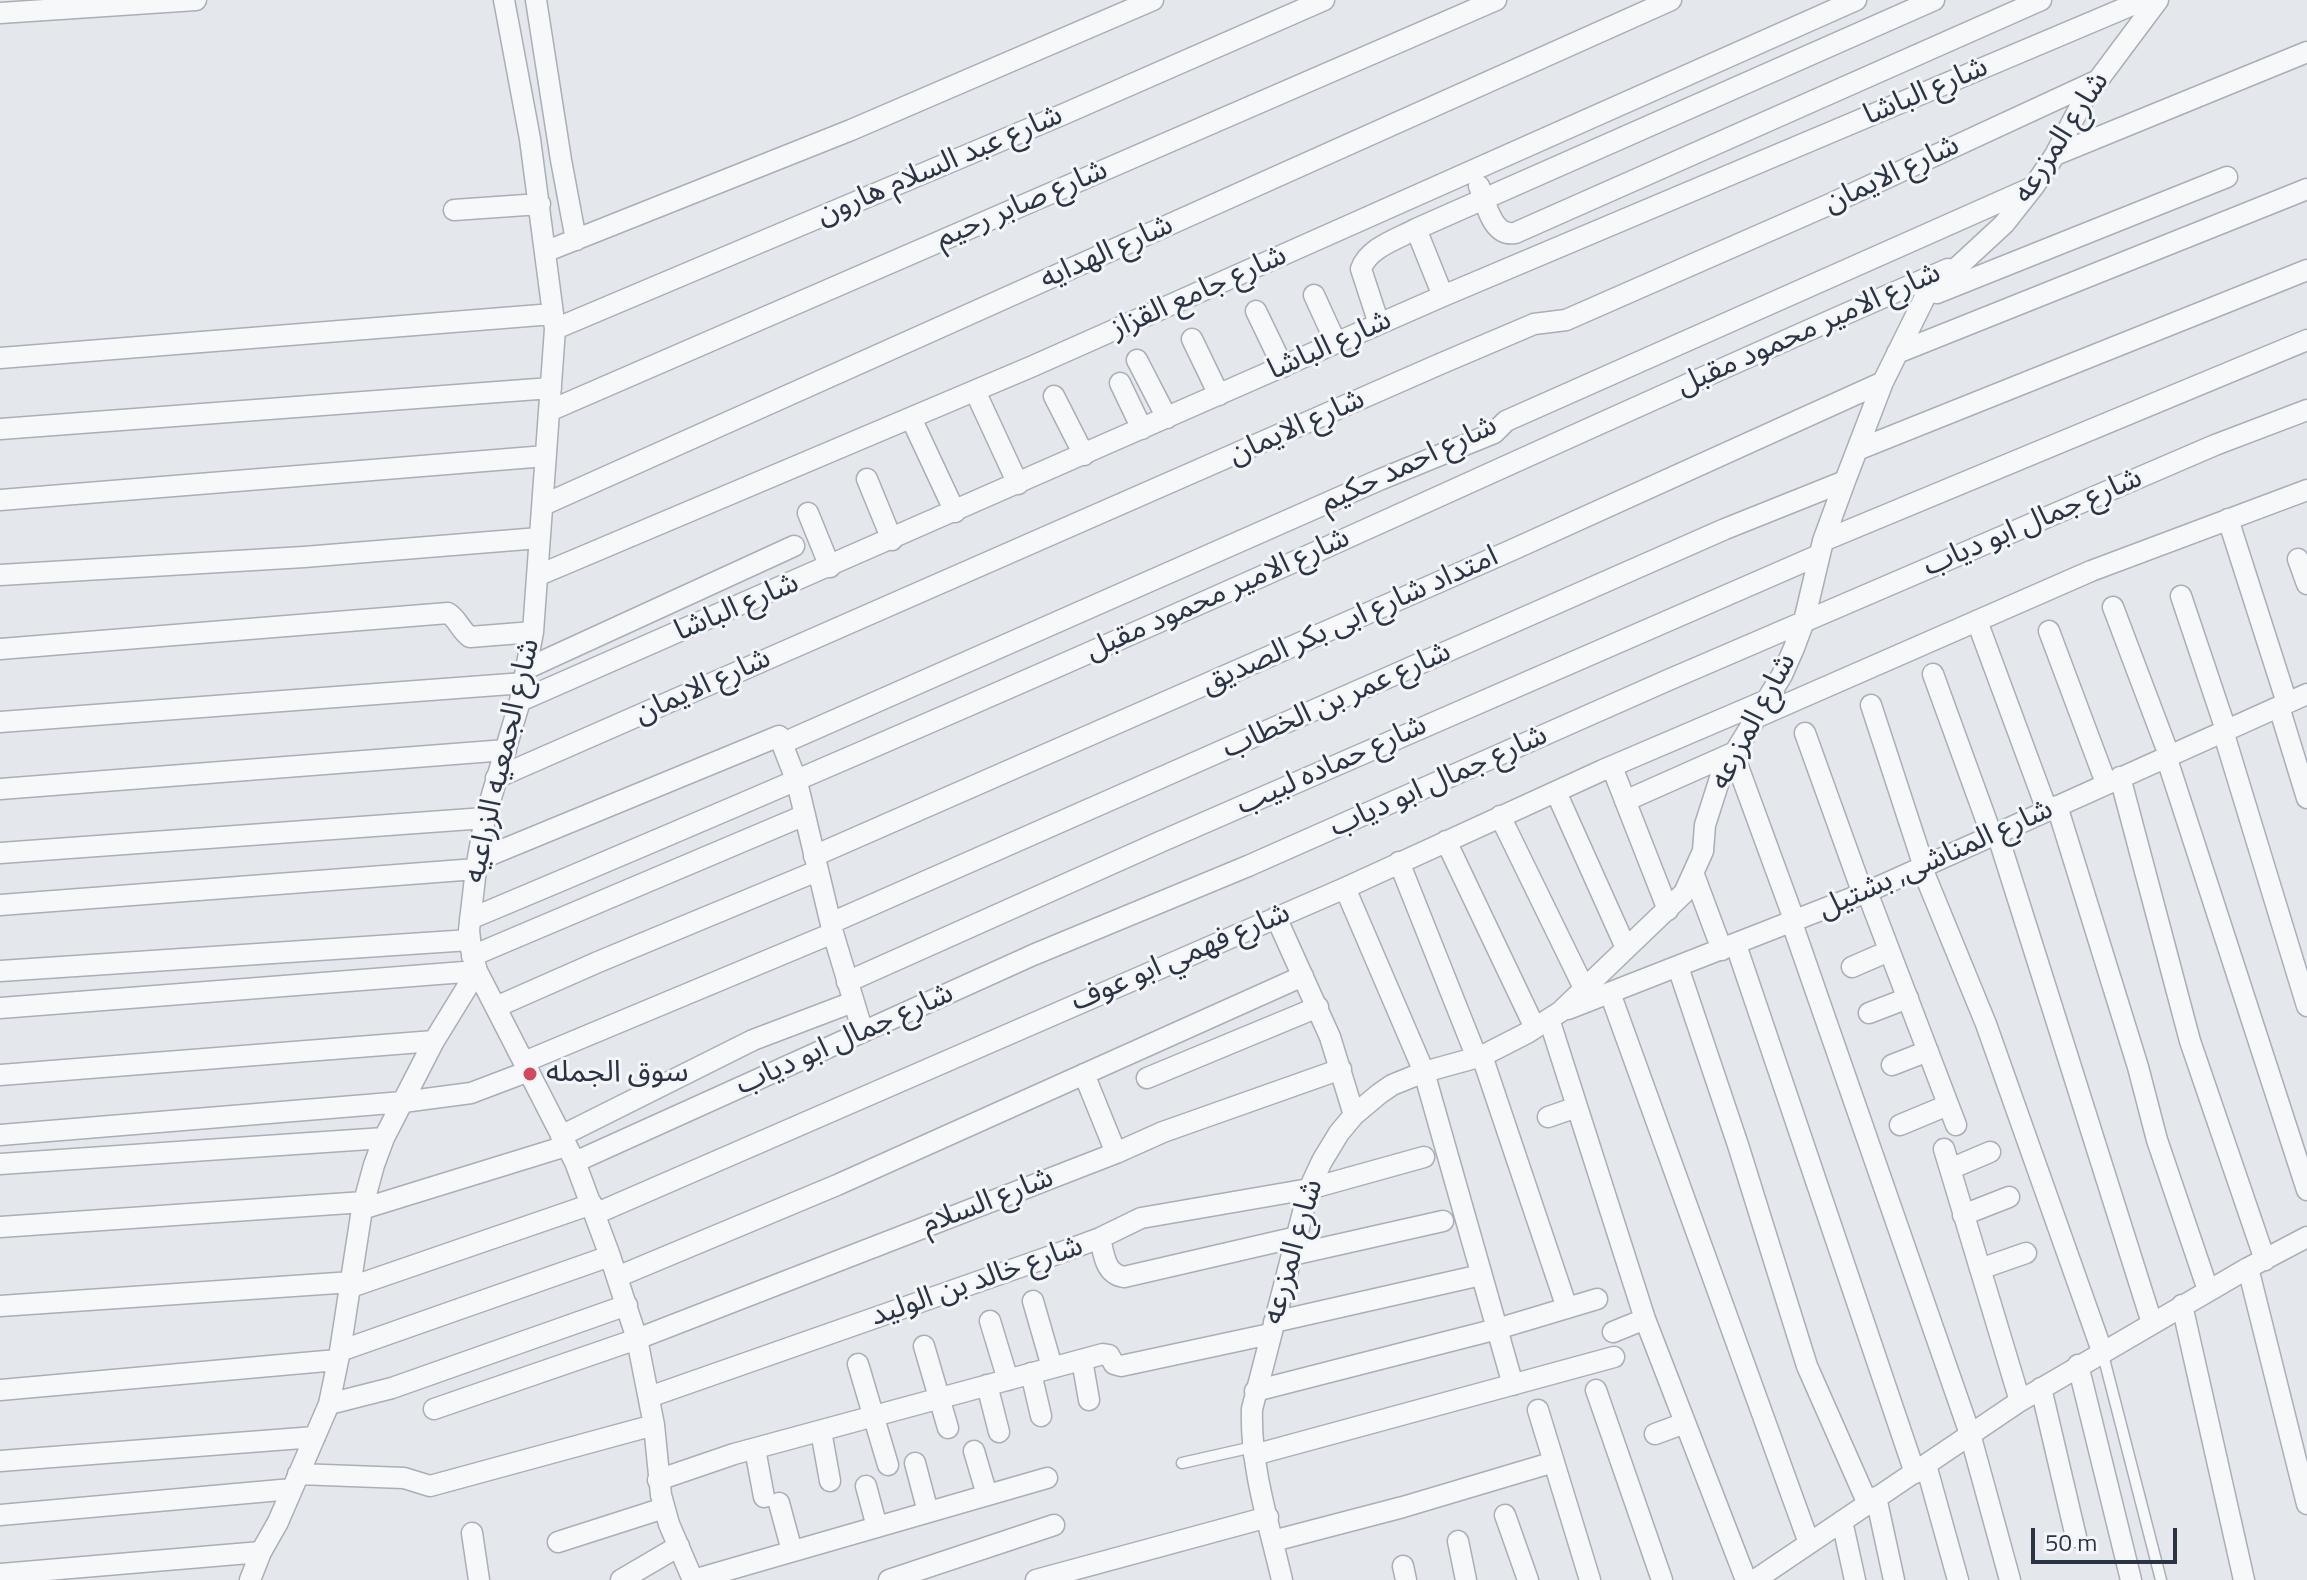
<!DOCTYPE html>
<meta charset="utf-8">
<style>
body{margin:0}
#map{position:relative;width:2307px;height:1580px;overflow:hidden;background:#e4e7ec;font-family:"Titillium Web",sans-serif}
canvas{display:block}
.scale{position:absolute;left:2031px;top:1528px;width:146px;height:36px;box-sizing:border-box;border:4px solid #2b3445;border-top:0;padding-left:10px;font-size:24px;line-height:28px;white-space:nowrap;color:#2b3445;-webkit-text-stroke:6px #f4f6f9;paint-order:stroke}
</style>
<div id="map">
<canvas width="2307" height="1580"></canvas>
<div class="scale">50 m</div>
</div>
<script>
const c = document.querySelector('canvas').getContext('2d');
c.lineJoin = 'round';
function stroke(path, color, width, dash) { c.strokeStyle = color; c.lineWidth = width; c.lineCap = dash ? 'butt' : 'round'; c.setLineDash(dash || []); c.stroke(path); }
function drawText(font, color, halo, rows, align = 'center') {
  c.font = font + ' "Titillium Web","Noto Sans Arabic",sans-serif'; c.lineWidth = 6; c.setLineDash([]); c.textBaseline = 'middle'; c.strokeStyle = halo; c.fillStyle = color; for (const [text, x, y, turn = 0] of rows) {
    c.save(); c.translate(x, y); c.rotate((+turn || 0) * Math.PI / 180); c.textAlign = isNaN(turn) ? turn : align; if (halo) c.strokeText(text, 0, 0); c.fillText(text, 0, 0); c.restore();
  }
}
const lane = new Path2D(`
 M2102,1351L2161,1580
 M1182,1463L1253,1447`);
const street = new Path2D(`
 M504,0L530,139L555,329L533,632L520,701L485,818L476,869L469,930L471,949L477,971L575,1162L610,1256L637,1339L654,1425L661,1495L669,1524L693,1580L1047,1478
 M536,0L561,160L576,240
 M0,13L196,0
 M2055,155L2307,52
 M1479,186C1486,203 1492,237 1515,233L2041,0
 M454,210L540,204
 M1416,229L1443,296
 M547,251L851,130L1153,0
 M1937,293L2227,177
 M1314,295L1336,343
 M1256,311L1283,367
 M1379,324L1361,269C1368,248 1397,239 1416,229L1934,0
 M555,329L1064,114L1324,0
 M1192,339L1219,395
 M1897,353L2307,189
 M0,358L553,314
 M1137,360L1167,418
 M1120,383L1142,429
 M975,391L1018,484
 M1054,396L1084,455
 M549,411L1496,0
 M911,418L955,512
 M0,429L551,388
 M1857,450L2307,270
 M867,479L892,540
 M0,500L546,456
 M543,505L1671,0
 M808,513L830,567
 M2228,519L2287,703
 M1823,541L2307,340
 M2298,559L2307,584
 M0,575L304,557L539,538
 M539,575L1033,366L1856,0
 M2181,596L2226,730
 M2113,607L2169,755
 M1977,621L2047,810
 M2049,631L2106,783
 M0,649L448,613C458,619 460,630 470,637L533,632
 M528,668L794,546
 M1933,674L1992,836
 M520,701L1443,296L2144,0
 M1871,705L1924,867
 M2279,707L2307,798
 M1755,718L2091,571L2307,490
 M0,722L524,683
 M2223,731L2307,1006
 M1805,733L1863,894
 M783,743L1379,480L1494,433L1506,421L2031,188
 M2166,756L2307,1190
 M1612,767L1668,910
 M2120,777L2190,1041L2265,1260
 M496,778L1440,364L1534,324L1566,320L1828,205L2094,82
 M0,789L506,750
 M1556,792L1626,948
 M1625,801L1733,753L1795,922
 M2057,806L2138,1067L2157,1140L2208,1290
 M1500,816L1584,988
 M1997,833L2152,1323
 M1446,841L1535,1028
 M0,853L485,818
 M814,856L1512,550L1883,382
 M478,860L779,736L797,782L833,933L863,1032
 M1399,862L1477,1058
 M1922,868L1986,1024L2102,1351
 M1694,875L1722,950
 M1345,888L1424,1072L1513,1385
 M1867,892L1956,1125
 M0,905L476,869
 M1276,917L1330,1037L1354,1115
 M470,919C737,807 1002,692 1267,574C1494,472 1720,368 1948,269
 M831,923L1725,529L1845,481
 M1792,923L1970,1434L2010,1580
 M1736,945L1915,1473
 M472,956L805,815
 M1678,967L1738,1145L1807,1366L1868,1504
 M1852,967L1889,951
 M0,971L470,940
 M847,982L1160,842L1819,555
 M1610,993L1809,1543
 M496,1007L598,962L817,871
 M0,1008L477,971
 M1568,1009L1867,892L2307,694
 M1869,1013L1908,998
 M1549,1019L1645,1319L1746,1580
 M1482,1056L1567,1308
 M524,1062L833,933
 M1892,1065L1928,1051
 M1084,1074L1116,1153
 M0,1075L434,1041
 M1147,1078L1318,1007
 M1548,1117L1577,1107
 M1900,1125L1948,1105
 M0,1135L403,1102L471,1093L529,1071
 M561,1136L753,1040L853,1002
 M1944,1149L2020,1401
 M575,1162L1033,955L1248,866L1666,681L2215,445L2307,410
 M0,1164L384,1138
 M1950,1169L1990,1152
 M362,1209L566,1146
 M595,1214L1345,888L1603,770L1767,700
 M1963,1215L2009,1197
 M0,1227L364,1202
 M1100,1238C1104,1255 1105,1274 1124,1277L1297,1237
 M1292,1255L1443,1221
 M2248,1268L2307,1504
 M1980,1269L2026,1253
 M617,1277L837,1185L1303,976
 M351,1287L592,1204
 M1033,1301L1052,1367
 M2182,1305L2244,1580
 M0,1306L352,1282
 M990,1321L1008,1380
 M1274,1322L1481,1275
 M1613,1332L1645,1319
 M924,1346L948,1428
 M340,1351L610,1256
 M1082,1360L1089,1400
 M858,1364L888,1465
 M2078,1365L2131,1580
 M1031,1373L1041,1416
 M987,1385L999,1432
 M2041,1388L2076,1537
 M0,1390L337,1360
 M1596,1390L1662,1580
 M1255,1391L1497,1329L1597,1299
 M649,1397L1057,1254L1100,1238L1141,1218L1309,1189L1424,1157
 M329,1404L392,1388L627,1305
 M434,1409L637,1339L1116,1153L1163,1132L1341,1069
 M1538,1410L1590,1580
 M821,1431L830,1481
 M1655,1434L1685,1423
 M755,1449L764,1497
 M974,1451L987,1495
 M1254,1455L1614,1357
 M0,1461L315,1437
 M915,1463L928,1512
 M1926,1465L1958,1580
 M298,1474L404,1478L430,1486L654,1425
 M658,1480L734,1454L1103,1354L1109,1355L1114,1364L1121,1366L1270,1334
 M866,1486L877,1527
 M1876,1497L1894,1580
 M779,1503L792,1551
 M0,1515L292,1489
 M1505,1515L1528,1580
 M1842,1521L1855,1580
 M472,1533L479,1580
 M1273,1541L1403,1507L1554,1462
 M1458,1541L1466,1580
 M558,1542L664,1508
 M1403,1566L1406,1580
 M0,1574L261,1552
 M250,1580L261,1552L278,1522L329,1404L340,1351L362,1209L374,1165L384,1138L434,1041L477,971
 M621,1580L679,1546
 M889,1580L1054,1525
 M1036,1580L1268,1517
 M1282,1580C1269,1524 1250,1467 1252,1409L1309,1189L1322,1161L1339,1133L1354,1115L1379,1094L1392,1085L1424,1072L1482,1056L1527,1033L1560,1012L1684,893L1703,851L1705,825L1721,775L1782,675L1794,648L1804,621L1823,541L1845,481L1883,382L1925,297L2004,224L2034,186L2055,155L2084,99L2158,0
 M1755,1580L2020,1401L2248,1268L2307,1237`);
const markers = [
 [530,1074,8,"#d1495b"]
];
const streetNames = [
 ["شارع الباشا",1926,92,-23],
 ["شارع المزرعه",2062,138,-57],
 ["شارع عبد السلام هارون",940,166,-23],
 ["شارع الايمان",1892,175,-25],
 ["شارع صابر رحيم",1022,205,-23],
 ["شارع الهدايه",1107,253,-24],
 ["شارع جامع القزاز",1199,293,-24],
 ["شارع الامير محمود مقبل",1809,330,-24],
 ["شارع الباشا",1330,346,-24],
 ["شارع الايمان",1297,428,-24],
 ["شارع احمد حكيم",1409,465,-25],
 ["شارع جمال ابو دياب",2033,523,-23],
 ["شارع الامير محمود مقبل",1218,595,-24],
 ["شارع الباشا",737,608,-23],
 ["امتداد شارع ابى بكر الصديق",1350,621,-24],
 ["شارع الايمان",703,687,-24],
 ["شارع عمر بن الخطاب",1337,701,-24],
 ["شارع المزرعه",1754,722,-62],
 ["شارع الجمعيه الزراعيه",503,761,-77],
 ["شارع حماده لبيب",1332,766,-24],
 ["شارع جمال ابو دياب",1439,782,-24],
 ["شارع المناشى, بشتيل",1936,860,-24],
 ["شارع فهمي ابو عوف",1181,958,-23],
 ["شارع جمال ابو دياب",845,1040,-24],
 ["شارع السلام",988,1202,-21],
 ["شارع المزرعه",1294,1252,-74],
 ["شارع خالد بن الوليد",977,1282,-19]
];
const poiNames = [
 ["سوق الجمله",546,1074]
];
stroke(lane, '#a9aeb7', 13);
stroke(street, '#a9aeb7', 23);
stroke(lane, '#f7f8fa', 10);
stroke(street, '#f7f8fa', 20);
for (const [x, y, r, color] of markers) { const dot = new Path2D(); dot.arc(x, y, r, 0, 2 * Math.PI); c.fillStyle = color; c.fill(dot); stroke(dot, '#f4f6f9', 3); }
drawText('30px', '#2b3445', '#f4f6f9', streetNames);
drawText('30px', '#2b3445', '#f4f6f9', poiNames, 'left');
</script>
